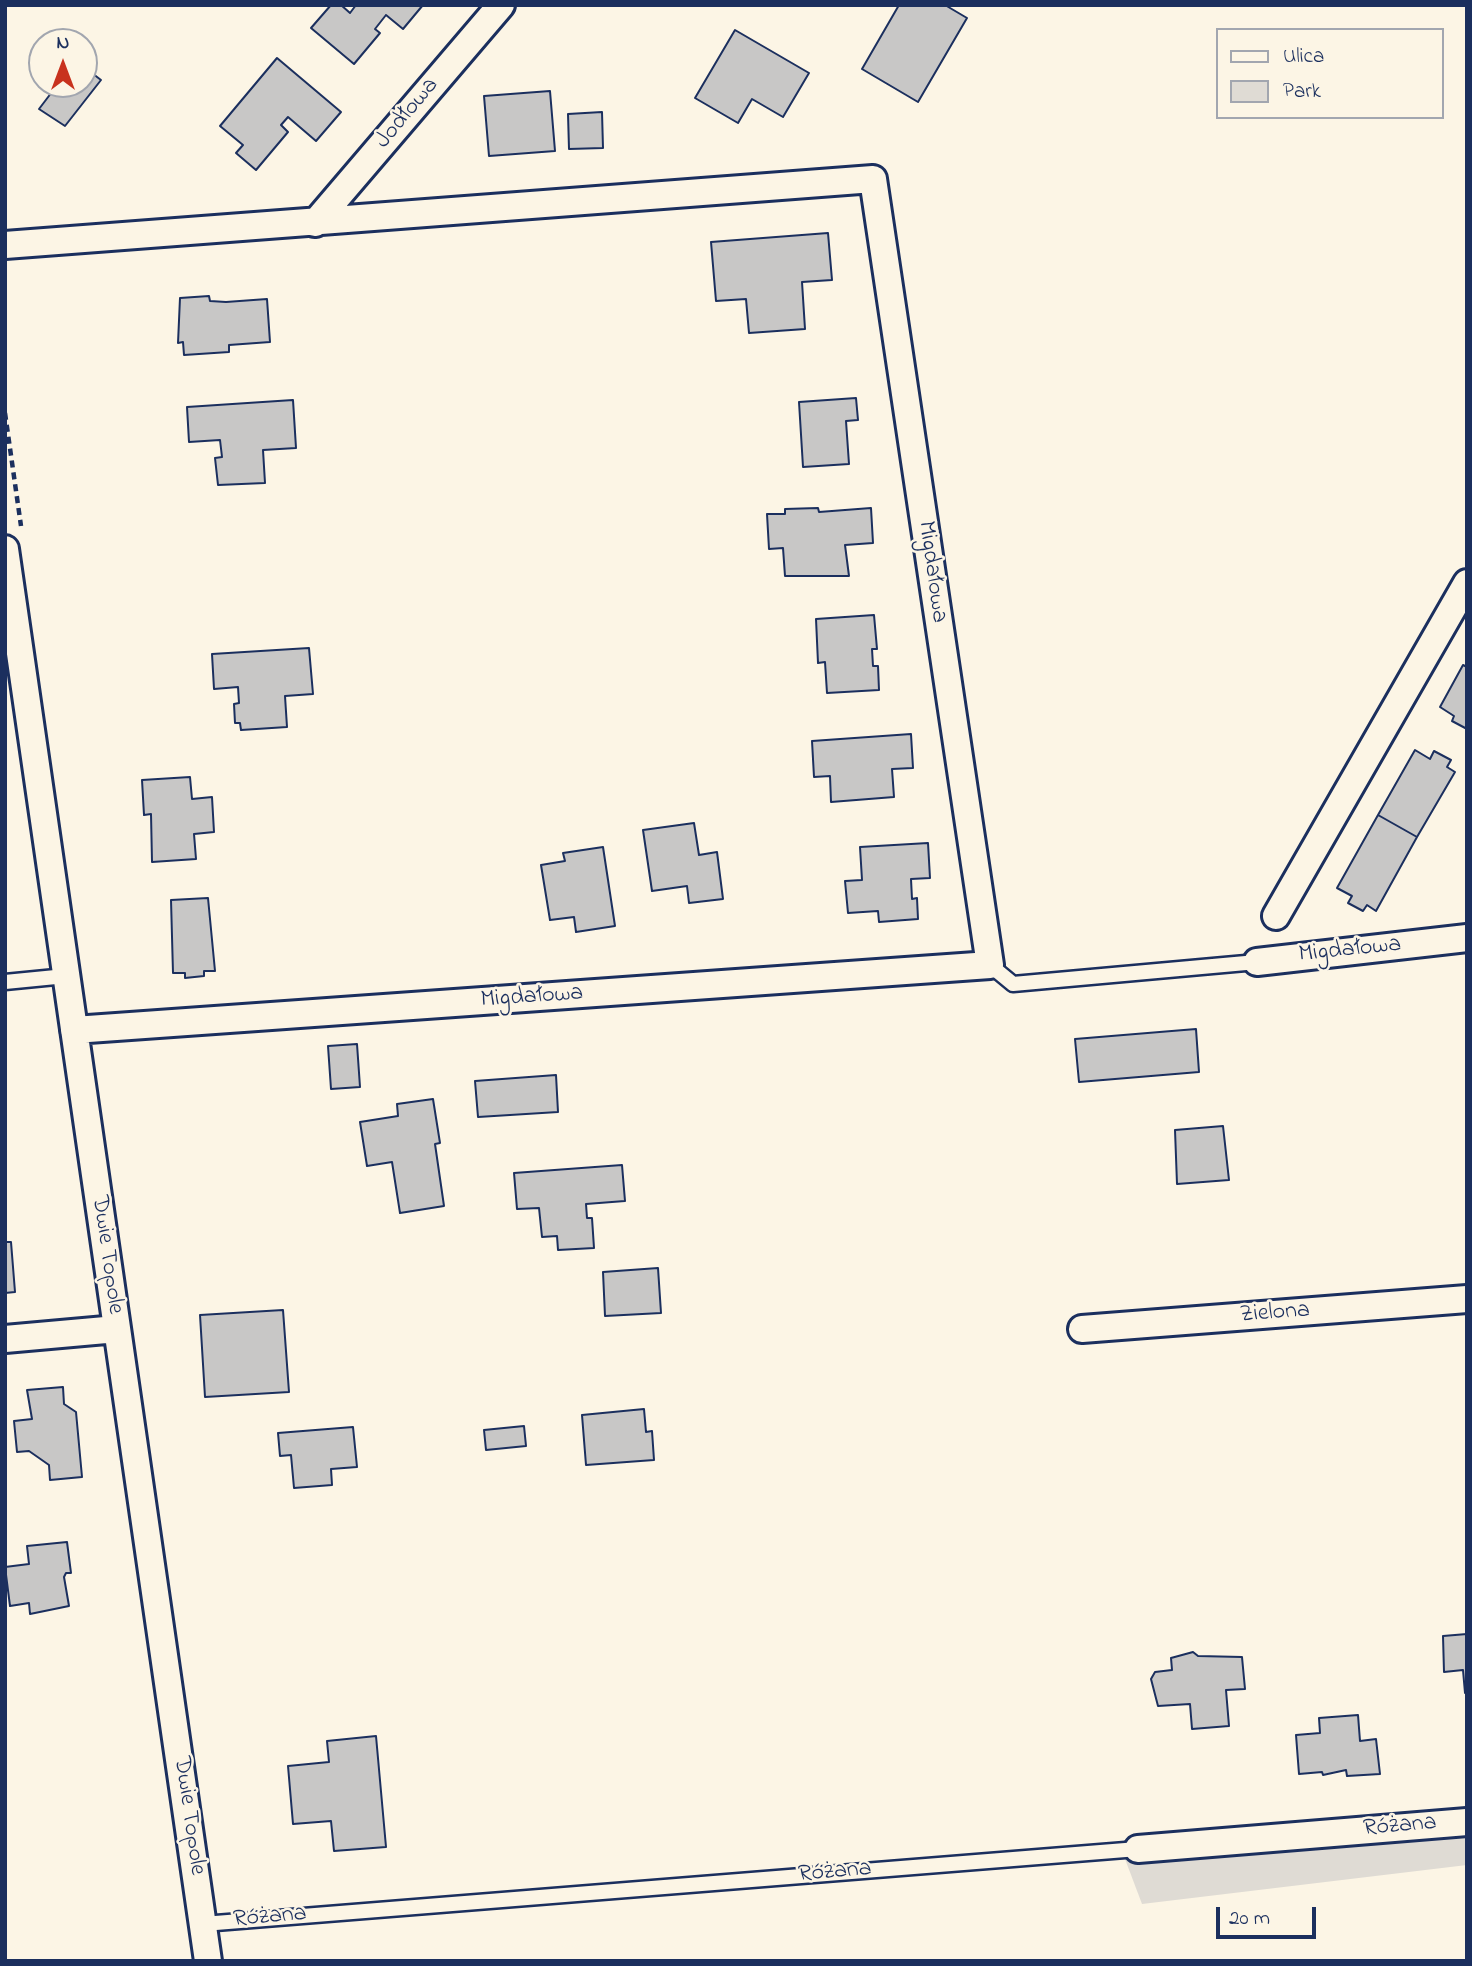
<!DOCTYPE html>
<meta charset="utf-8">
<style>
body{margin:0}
#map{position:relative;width:1472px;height:1966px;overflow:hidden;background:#fcf5e5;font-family:"Indie Flower",sans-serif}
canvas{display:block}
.frame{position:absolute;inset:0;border:7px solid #1b2f5e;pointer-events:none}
.legend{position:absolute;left:1216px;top:28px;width:228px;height:91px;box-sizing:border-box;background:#fcf5e5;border:2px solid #a2a6af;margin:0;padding:9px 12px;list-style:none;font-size:21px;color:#1b2f5e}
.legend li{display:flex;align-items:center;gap:14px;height:35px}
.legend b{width:35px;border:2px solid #a2a6af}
.north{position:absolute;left:28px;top:28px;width:70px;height:70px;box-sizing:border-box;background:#fcf5e5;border:2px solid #a2a6af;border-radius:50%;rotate:0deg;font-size:19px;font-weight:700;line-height:28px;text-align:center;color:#1b2f5e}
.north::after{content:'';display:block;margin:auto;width:24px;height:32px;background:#c8321e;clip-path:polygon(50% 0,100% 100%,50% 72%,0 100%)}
.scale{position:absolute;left:1216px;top:1907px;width:100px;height:32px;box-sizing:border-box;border:4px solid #1b2f5e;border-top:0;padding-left:9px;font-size:21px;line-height:24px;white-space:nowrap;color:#1b2f5e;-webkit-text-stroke:5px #fcf5e5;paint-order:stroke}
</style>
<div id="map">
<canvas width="1472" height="1966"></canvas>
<div class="frame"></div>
<ul class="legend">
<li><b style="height:9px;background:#fcf5e5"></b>Ulica</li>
<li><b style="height:19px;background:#dfdbd4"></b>Park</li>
</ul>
<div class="north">N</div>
<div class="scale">20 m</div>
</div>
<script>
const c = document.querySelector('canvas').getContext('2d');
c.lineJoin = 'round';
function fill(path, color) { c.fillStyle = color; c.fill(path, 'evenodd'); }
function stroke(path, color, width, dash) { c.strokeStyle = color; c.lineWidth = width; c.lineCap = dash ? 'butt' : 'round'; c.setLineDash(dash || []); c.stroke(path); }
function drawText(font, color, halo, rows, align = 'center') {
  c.font = font + ' "Indie Flower",sans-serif'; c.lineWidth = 5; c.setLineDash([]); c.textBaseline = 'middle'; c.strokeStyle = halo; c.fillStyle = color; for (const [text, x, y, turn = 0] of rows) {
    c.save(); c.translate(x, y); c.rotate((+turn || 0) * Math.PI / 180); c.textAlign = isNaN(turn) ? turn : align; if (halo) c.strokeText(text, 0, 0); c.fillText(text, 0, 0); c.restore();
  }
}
const green = new Path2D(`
 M1467,1832V1865L1142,1904L1125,1859Z`);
const building = new Path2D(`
 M331,5H341L350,13L356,5H423L403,29L386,15L375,29L380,33L354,64L311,28Z
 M899,5H945L967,18L918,102L862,69Z
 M735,30L809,73L783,117L752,99L738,123L695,98Z
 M277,58L341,112L316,141L288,117L281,125L288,132L256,170L236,153L243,145L220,126Z
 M84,67L101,80L65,126L39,109L58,84H84Z
 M550,91L555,151L489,156L484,96Z
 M602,112L603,148L569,149L568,114Z
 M828,233L832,280L802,282L805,329L749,333L746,299L716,301L711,242Z
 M209,296L210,301L226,302L267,299L270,342L229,345V352L184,355L183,342L178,343L180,298Z
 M856,398L858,420L846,421L849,464L803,467L799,402Z
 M293,400L296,448L263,450L265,483L218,485L215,458L222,457L220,440L189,442L187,407Z
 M818,508L819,512L871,508L873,543L845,545L849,576H785L783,548L769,549L767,514H785V509Z
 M874,615L877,649H872L873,666H878L879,690L827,693L825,662L818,663L816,619Z
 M309,648L313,694L285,696L287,727L241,730L240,723H235L234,704L239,703L238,687L214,689L212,654Z
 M1463,665L1467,667V729L1452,721L1454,716L1440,707Z
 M911,734L913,768L892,769L894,797L831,802L830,776L814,777L812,741Z
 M1415,750L1430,759L1434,751L1451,760L1447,767L1455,772L1417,837L1378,815Z
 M190,777L192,799L212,797L214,832L194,834L196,859L152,862L151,814L144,815L142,780Z
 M1378,815L1417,837L1376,911L1367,905L1363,911L1348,903L1352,896L1337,888Z
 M694,823L699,855L717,852L723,899L689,903L687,886L652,891L643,830Z
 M928,843L930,878L911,879L912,899L917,898L918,919L879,922L878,911L848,913L845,881L862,880L860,847Z
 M603,847L615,926L576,932L574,917L550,920L541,865L565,861L563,853Z
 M208,898L215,971H204V976L185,978V973H173L171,900Z
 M1196,1029L1199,1072L1079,1082L1075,1039Z
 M357,1044L360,1087L331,1089L328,1046Z
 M556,1075L558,1112L478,1117L475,1081Z
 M433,1099L440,1143L435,1144L444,1206L400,1213L392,1162L367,1166L360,1122L398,1116L397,1104Z
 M1223,1126L1229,1180L1177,1184L1175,1130Z
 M622,1165L625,1201L586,1204L587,1218H592L594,1248L558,1250L557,1236L542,1237L539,1208L517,1209L514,1173Z
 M5,1242H11L15,1292L5,1293Z
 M658,1268L661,1313L605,1316L603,1272Z
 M283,1310L289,1392L205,1397L200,1315Z
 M63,1387L64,1404L76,1412L82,1477L50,1480L49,1465L29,1451L17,1452L14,1421L32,1419L27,1390Z
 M644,1409L646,1432L652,1431L654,1460L586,1465L582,1415Z
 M524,1426L526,1446L486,1450L484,1430Z
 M353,1427L357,1467L331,1469L332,1485L294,1488L291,1455L280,1456L278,1433Z
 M67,1542L71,1573H66L64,1577L69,1606L30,1614L29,1603L10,1606L5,1567L29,1564L27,1546Z
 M1467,1634V1693H1465L1463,1670L1444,1672L1443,1636Z
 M1193,1652L1198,1656L1242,1657L1245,1689L1226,1690L1229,1726L1192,1729L1190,1704L1158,1706L1151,1679L1155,1672L1172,1670L1171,1658Z
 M1358,1715L1360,1741L1376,1739L1380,1774L1347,1776L1346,1770L1323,1775L1322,1772L1299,1774L1296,1735L1320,1733L1319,1718Z
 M376,1736L386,1847L334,1851L331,1821L293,1824L288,1766L329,1762L327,1741Z`);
const path = new Path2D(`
 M5,413L21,526`);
const service = new Path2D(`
 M990,965L1013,984L1257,962
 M5,982L66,976
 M203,1924L1138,1849`);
const minor = new Path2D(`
 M315,223L501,5
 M5,245L873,179L990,965L74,1030
 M5,549L208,1961
 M1276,916L1467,583
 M1257,962L1467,938
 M1082,1329L1467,1299
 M5,1339L117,1329
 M1138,1849L1467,1822`);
const streetNames = [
 ["Jodłowa",408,114,-50],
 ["Migdałowa",931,572,82],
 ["Migdałowa",1350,951,-6],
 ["Migdałowa",532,998,-4],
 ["Dwie Topole",106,1255,82],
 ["Zielona",1275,1314,-4],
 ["Dwie Topole",188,1816,82],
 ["Różana",1400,1827,-5],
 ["Różana",835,1873,-5],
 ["Różana",270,1918,-5]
];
fill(green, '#dfdbd4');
fill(building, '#c8c7c6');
stroke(building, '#1b2f5e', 2);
stroke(service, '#1b2f5e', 19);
stroke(minor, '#1b2f5e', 32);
stroke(path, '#1b2f5e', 4.5, [7, 5]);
stroke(service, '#fcf5e5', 14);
stroke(minor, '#fcf5e5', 26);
drawText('24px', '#1b2f5e', '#fcf5e5', streetNames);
</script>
